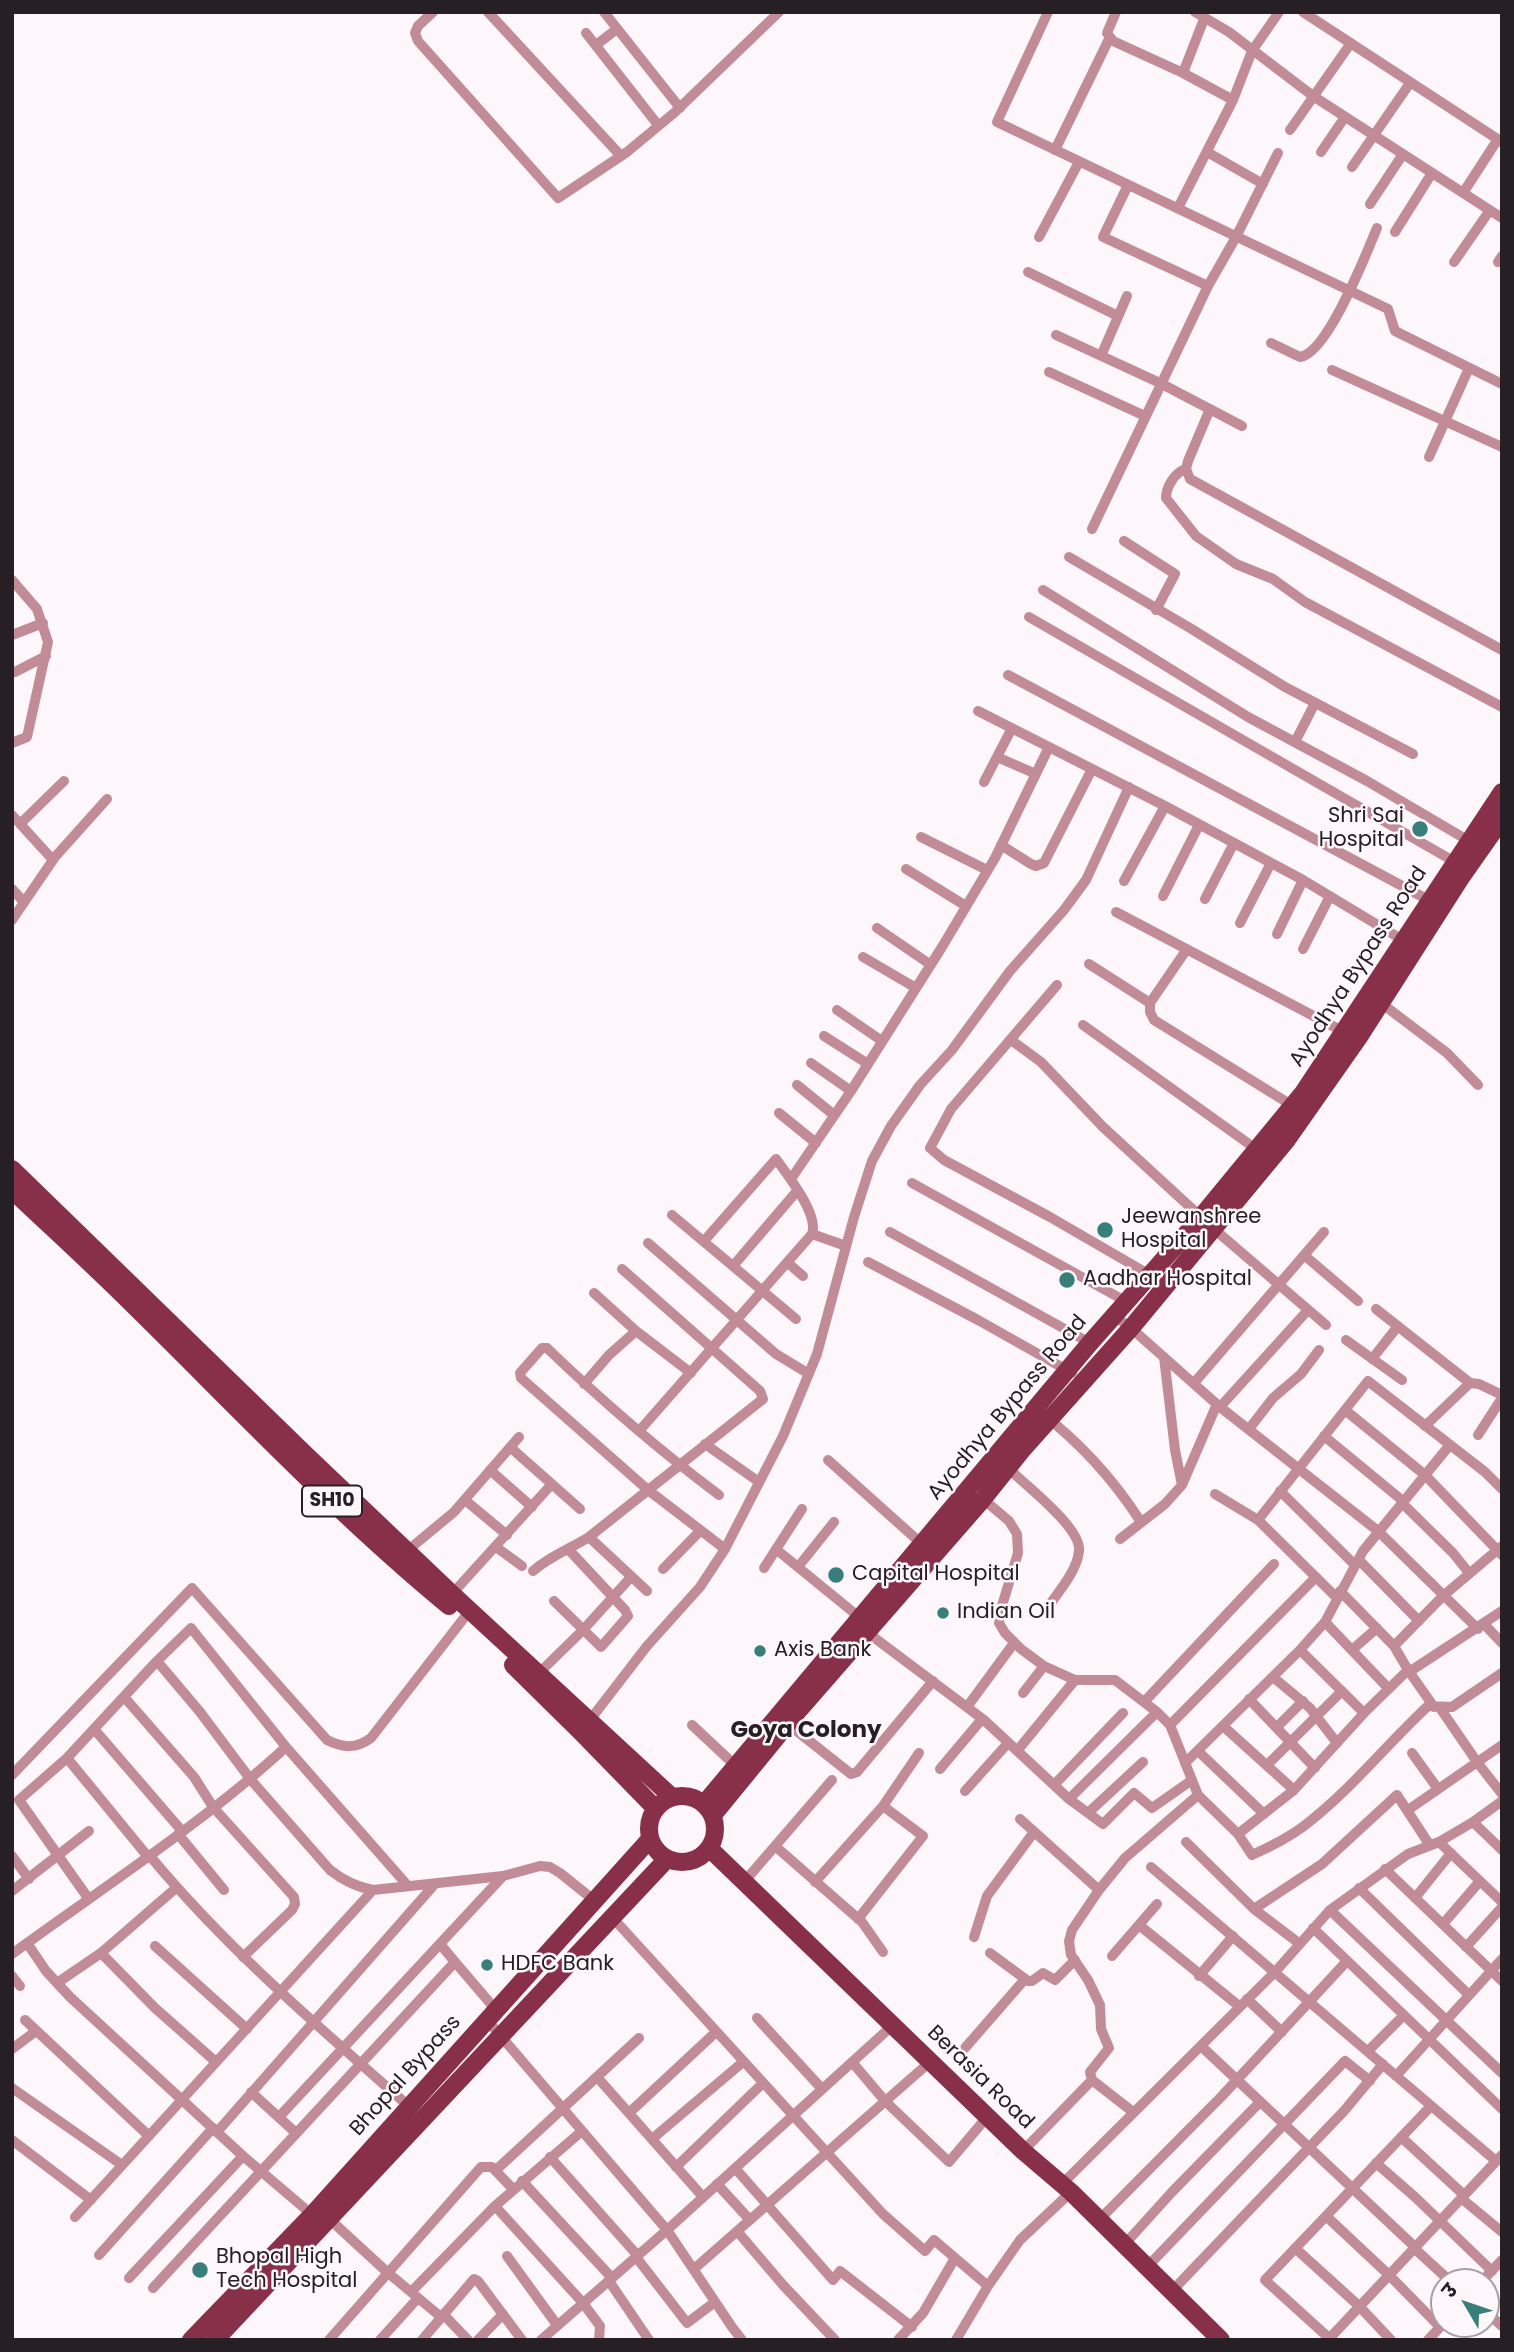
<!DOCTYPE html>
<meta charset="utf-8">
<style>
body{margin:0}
#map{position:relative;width:1514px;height:2352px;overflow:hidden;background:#fdf6fb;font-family:Poppins,"Noto Sans Devanagari",sans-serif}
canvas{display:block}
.frame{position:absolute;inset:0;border:14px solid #262024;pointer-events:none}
.north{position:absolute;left:1430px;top:2268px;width:70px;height:70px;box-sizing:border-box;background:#fdf6fb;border:2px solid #a7a0a5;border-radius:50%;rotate:309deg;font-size:19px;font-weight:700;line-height:28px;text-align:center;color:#262024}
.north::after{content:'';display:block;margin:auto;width:24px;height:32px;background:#387f7b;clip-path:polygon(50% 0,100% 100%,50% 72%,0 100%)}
</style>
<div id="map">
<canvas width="1514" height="2352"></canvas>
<div class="frame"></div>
<div class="north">उ</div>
</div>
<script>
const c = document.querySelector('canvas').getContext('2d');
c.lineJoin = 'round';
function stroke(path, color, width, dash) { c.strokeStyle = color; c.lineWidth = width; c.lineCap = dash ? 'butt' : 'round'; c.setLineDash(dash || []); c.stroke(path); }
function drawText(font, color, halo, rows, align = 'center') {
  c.font = font + ' Poppins,sans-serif'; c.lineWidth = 5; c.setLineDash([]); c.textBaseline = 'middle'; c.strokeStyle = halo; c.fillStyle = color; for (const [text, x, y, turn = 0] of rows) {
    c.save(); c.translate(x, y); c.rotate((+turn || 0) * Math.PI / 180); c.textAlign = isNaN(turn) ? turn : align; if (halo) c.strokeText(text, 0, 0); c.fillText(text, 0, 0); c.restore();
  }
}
const street = new Path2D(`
 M433,12L418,26L415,33L418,41L558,198L627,152L674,113L779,12
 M488,12L621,156
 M604,12L680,108
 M1048,12L997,122L1388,309L1395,331L1502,384
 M1116,12L1107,33L1113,41L1183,73L1233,100
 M1195,12L1229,32L1313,96L1502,218
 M1303,12L1502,142
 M586,33L658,125
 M596,45L617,29
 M1183,73L1204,19
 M1290,130L1351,43
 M1055,150L1110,37
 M1207,152L1263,184
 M1321,152L1345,117
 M1352,167L1410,83
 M1128,185L1103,237L1208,286
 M1463,193L1498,139
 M1370,204L1403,154
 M1178,208L1233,100L1252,51L1279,12
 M1395,232L1432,173
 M1039,237L1079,162
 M1454,262L1490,210
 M1498,262L1502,256
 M1028,272L1118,316
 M1056,335L1160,383L1242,426
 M1271,343L1300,357C1328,353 1366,254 1377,228
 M1101,356L1127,296
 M1332,370L1502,447
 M1049,372L1145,416
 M1210,409L1188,461L1186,469L1190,479L1502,650
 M1429,457L1469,368
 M1186,469C1175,472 1166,487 1166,498L1196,536L1236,564L1273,579L1305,602L1502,707
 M1092,529L1208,286L1236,237L1278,153
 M1124,541L1175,574L1156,610
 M1069,557L1190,628L1285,687L1413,754
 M12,580L37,609L48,642L27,737L12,743
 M1043,590L1248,717L1367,781L1469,841
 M1029,617L1455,862
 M12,635L43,623
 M15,672L46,656
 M1008,675L1434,903
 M978,711L1165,806L1303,880L1406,942
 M1295,742L1315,703
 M997,757L1036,774
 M984,782L1012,728
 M12,815L53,860
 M20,824L64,781
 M921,837L987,870
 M1001,845L1031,864L1036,866L1044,863L1092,769
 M906,869L966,906
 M1124,881L1165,806
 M12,889L24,902
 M1163,896L1199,825
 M1205,899L1234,843
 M1116,912L1344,1032
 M12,920L55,857L107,799
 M1240,923L1271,863
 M877,928L931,965
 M1277,934L1303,880
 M1187,949L1150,1003V1012L1154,1020L1293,1106
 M1303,949L1330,896
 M863,957L916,988
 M1089,964L1150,1003
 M1057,985L951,1109L930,1148L944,1160L1050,1217L1150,1275
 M1381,1003L1447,1053L1478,1085
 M837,1010L882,1041
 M1083,1025L1256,1149
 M824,1036L868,1064
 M1011,1040L1041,1062L1103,1127L1214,1229L1326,1325
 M811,1063L851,1091
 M797,1085L834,1115
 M779,1113L816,1143
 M791,1179L851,1091L942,947L995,858L1049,747
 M912,1183L1127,1302
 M672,1215L796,1319
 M890,1232L1090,1343
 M812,1234L846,1246
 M648,1243L776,1354L809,1374
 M1304,1255L1358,1301
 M868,1262L978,1320L1072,1373
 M788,1263L803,1276
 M733,1266L797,1191
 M594,1293L636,1331L691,1373
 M1376,1309L1470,1383
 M1114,1316L1131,1328L1220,1407L1378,1531L1478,1629
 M1346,1340L1402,1380
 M1164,1357L1175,1450L1182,1485
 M1372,1359L1398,1326
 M1194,1383L1324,1232
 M584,1384L609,1355L636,1331
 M1220,1407L1308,1310
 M1037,1409C1080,1443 1111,1476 1141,1522
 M1345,1410L1425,1475L1502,1555
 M1425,1426L1470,1383L1479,1384L1502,1395
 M1249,1429L1273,1398L1301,1374L1319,1350
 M640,1430L812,1234C819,1214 788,1176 776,1159L704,1241
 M1478,1435L1502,1398
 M1324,1436L1403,1501
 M705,1444L759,1482
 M510,1447L580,1509
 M828,1460L924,1546
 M1008,1468C1024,1484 1082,1528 1079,1551C1077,1570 1061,1589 1050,1604
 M490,1470L532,1507
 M1280,1491L1355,1565
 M1215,1494L1258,1520L1337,1598
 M719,1495C659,1450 601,1400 547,1348H542L520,1373L521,1378L648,1490L725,1549
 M983,1499L1009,1521L1017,1534L1018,1553L1001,1609L999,1623L1005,1633L1021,1649L1044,1666L1075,1680H1115L1157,1712L1170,1725L1198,1795L1238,1834L1252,1855C1270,1847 1288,1838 1304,1826C1350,1791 1386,1745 1428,1706L1452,1707L1502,1673
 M465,1500L507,1535
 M1402,1503L1453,1553L1469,1573
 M1258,1520L1368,1381L1485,1472L1502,1489
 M589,1537L647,1591
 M1120,1539L1165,1504L1182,1485L1217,1404
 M496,1547L522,1566
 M777,1550L864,1621
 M407,1551L454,1512L519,1437
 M1359,1560L1419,1621
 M798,1567L834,1522
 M764,1568L802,1509
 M663,1569L700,1531
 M533,1571C550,1556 570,1549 589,1537L763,1399L760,1391L622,1269
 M1340,1591L1394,1646L1408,1670L1434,1707
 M452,1594L551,1485
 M554,1601L601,1647L628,1616L625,1610L569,1550
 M1325,1622L1389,1689
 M1484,1624L1502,1643
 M864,1630L984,1720L1069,1799L1103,1824L1134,1793L1152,1808L1192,1780
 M1394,1646L1443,1596L1502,1546
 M1300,1650L1364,1713
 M1352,1650L1377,1628
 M157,1661L200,1712L251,1780L330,1870C344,1881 356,1887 373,1890L503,1876L540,1866L550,1867L560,1873L595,1901
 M1409,1672L1502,1611
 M539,1673L583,1630L631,1577
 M1273,1677L1310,1708L1337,1743
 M1023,1693L1044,1666
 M125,1698L194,1777L213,1807L294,1897L295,1904L292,1910L243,1957
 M1249,1699L1315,1768
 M1145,1701L1274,1564
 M967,1707L1014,1643
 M1440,1708L1477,1762L1502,1794
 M590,1720L647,1646L700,1587L725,1549L783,1436L817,1354L854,1217L872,1161L891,1126L920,1085L952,1050L1010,971L1064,910L1086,880L1129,787
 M788,1724L851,1774L857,1772L933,1681
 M692,1725L739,1769
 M1170,1725L1316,1577
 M1223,1726L1294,1790
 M1277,1727L1303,1701
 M94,1729L182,1831
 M1017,1751L1075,1680
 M1198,1751L1264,1814
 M1412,1753L1438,1789
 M67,1758L149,1858
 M1185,1763L1300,1650L1325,1622L1363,1551L1449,1446
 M1267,1765L1342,1691
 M940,1769L982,1719
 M12,1775L192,1588L327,1740C343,1748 356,1749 371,1738L464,1618
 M1054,1785L1123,1713
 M965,1791L1008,1743
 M1069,1799L1157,1712
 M1408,1810L1502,1745
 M1088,1813L1143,1762
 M1020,1819L1099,1890
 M1473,1822L1502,1850
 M178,1834L224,1890
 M1238,1834L1294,1790L1366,1711L1408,1670
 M1186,1842L1254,1909L1300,1944
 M1439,1842L1502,1902
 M775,1846L862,1922L883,1952
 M12,1856L29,1879
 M150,1856C228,1950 321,2029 412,2109
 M1151,1867L1496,2161
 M1385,1869L1502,1981
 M744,1882L832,1780
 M815,1882L883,1806L919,1753
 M1359,1888L1469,1995
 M12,1891L89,1831
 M88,1898L19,1800L67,1758L157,1661L191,1628L286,1747L408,1886
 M1415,1898L1451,1853
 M1254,1909L1322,1864L1397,1795L1429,1844
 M1330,1910L1502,2073
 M612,1917L883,2214L925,2251L934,2240L988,2286
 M858,1919L923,1836L883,1806
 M1443,1924L1480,1881
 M1139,1925L1239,2006
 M1313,1928L1502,2109
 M974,1937L987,1896L1034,1832
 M27,1943L46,1971L70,1997L243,2156L316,2218
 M155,1946L247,2029
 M1466,1947L1502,1907
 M101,1953L155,2008L216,2062
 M990,1953L1028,1981H1032L1043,1973L1055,1980L1075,1960
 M12,1954C105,1886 202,1824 286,1747
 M1112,1956L1157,1904
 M455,1962L496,2010
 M12,1976L20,1986
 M1199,1976L1233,1936
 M57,1983L101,1953L176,1888
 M1247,1999L1282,2032
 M757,2018L822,2089
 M25,2020L149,2136
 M487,2020L667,2230L732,2327L742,2340
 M1201,2046L1415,2247
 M965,2048L1025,1979
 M12,2049L36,2031
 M1368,2051L1404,2015
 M852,2062L885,2101L949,2162L987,2117
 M1396,2076L1502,1959
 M597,2077L703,2197
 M12,2088L122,2165
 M251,2092L296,2133
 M1133,2112L1092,2080L1090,2072L1109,2048L1101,2029L1100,2005L1088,1980L1071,1955L1069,1941L1072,1930L1099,1890L1125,1858L1198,1795
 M629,2113L716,2032
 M279,2117L503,1876
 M217,2132L434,1885
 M1401,2137L1464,2195
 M652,2139L743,2062
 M12,2140L91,2200
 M1023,2151L1092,2080
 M550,2157L638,2256
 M1376,2163L1415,2197L1492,2271
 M676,2167L763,2083
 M735,2168L833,2280L840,2271L912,2327
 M496,2170L639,2038
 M522,2181L612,2278
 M717,2184L750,2220
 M1062,2184L1275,1972L1330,1910L1408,1854L1439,1842L1473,1822L1502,1801
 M1461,2198L1502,2232
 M495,2206L583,2303L600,2326L599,2340
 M325,2215L387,2272L441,2317
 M1326,2216L1389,2275L1440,2327
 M75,2217L373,1890
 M1099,2220L1221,2097L1347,1961
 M737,2231L783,2285L835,2340
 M1124,2245L1172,2192L1260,2102
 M1295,2248L1359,2306L1391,2340
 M1414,2248L1451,2282
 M99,2255L213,2128
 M507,2256L557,2325
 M636,2257L687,2323L715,2302
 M1147,2267L1345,2061L1370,2081
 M694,2269L931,2061
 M129,2278L243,2156
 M609,2281L649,2340
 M1481,2282L1502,2260
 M153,2288L455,1962L440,1944
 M1172,2291L1344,2111L1383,2064
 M411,2292L495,2206L582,2131
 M443,2314L468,2340
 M1493,2318L1502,2326
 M1329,2338L1265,2280L1431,2106
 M329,2340L481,2167H492L513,2189
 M380,2340L418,2298
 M422,2340L474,2279L478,2281L522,2340
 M478,2340L503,2314
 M541,2340L667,2230L893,2025
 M898,2340L923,2313L955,2258
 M956,2340L988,2286L1020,2240L1071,2192
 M1328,2340L1502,2155
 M1428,2340L1443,2324`);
const primary = new Path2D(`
 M12,1169L306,1455L452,1594L672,1797
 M12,1190C52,1228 93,1265 132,1304C236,1406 336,1513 449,1606
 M513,1665L581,1732L656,1809
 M649 1829a33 33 0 1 1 66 0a33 33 0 1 1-66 0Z
 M704,1804L1090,1343L1201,1217L1303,1093L1502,792
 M713,1815L798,1711L983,1499L1023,1449L1131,1328L1286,1141L1361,1034L1462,876L1502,819
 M709,1848L1023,2151L1071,2192L1221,2340
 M191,2340L312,2215L650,1839
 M215,2340L667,1859`);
const markers = [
 [1420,829,9,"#387f7b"],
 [1105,1230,9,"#387f7b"],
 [1067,1280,9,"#387f7b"],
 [836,1575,9,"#387f7b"],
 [943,1613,7,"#387f7b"],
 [760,1651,7,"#387f7b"],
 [487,1965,7,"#387f7b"],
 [200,2270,9,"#387f7b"]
];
const shields = [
 [332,1501,60]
];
const shieldNames = [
 ["SH10",332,1501]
];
const poiNames = [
 ["Shri Sai",1404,817,"right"],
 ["Hospital",1404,841,"right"],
 ["Jeewanshree",1121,1218],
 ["Hospital",1121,1242],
 ["Aadhar Hospital",1083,1280],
 ["Capital Hospital",852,1575],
 ["Indian Oil",957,1613],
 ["Axis Bank",774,1651],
 ["HDFC Bank",501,1965],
 ["Bhopal High",216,2258],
 ["Tech Hospital",216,2282]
];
const streetNames = [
 ["Ayodhya Bypass Road",1359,967,-57],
 ["Ayodhya Bypass Road",1008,1408,-50],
 ["Bhopal Bypass",406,2076,-48],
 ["Berasia Road",980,2078,44]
];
const neighbourhoodNames = [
 ["Goya Colony",806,1731]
];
stroke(street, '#c18c97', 10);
stroke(primary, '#882f49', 18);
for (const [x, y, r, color] of markers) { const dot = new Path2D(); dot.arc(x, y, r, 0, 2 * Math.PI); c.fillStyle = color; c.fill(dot); stroke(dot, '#fdf6fb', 2.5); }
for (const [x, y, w] of shields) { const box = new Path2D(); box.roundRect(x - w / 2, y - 15.5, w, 31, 5); c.fillStyle = '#fdf6fb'; c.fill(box); stroke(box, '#262024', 2); }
drawText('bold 19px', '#262024', null, shieldNames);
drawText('21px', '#262024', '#fdf6fb', poiNames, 'left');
drawText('21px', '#262024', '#fdf6fb', streetNames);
drawText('bold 23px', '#262024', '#fdf6fb', neighbourhoodNames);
</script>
